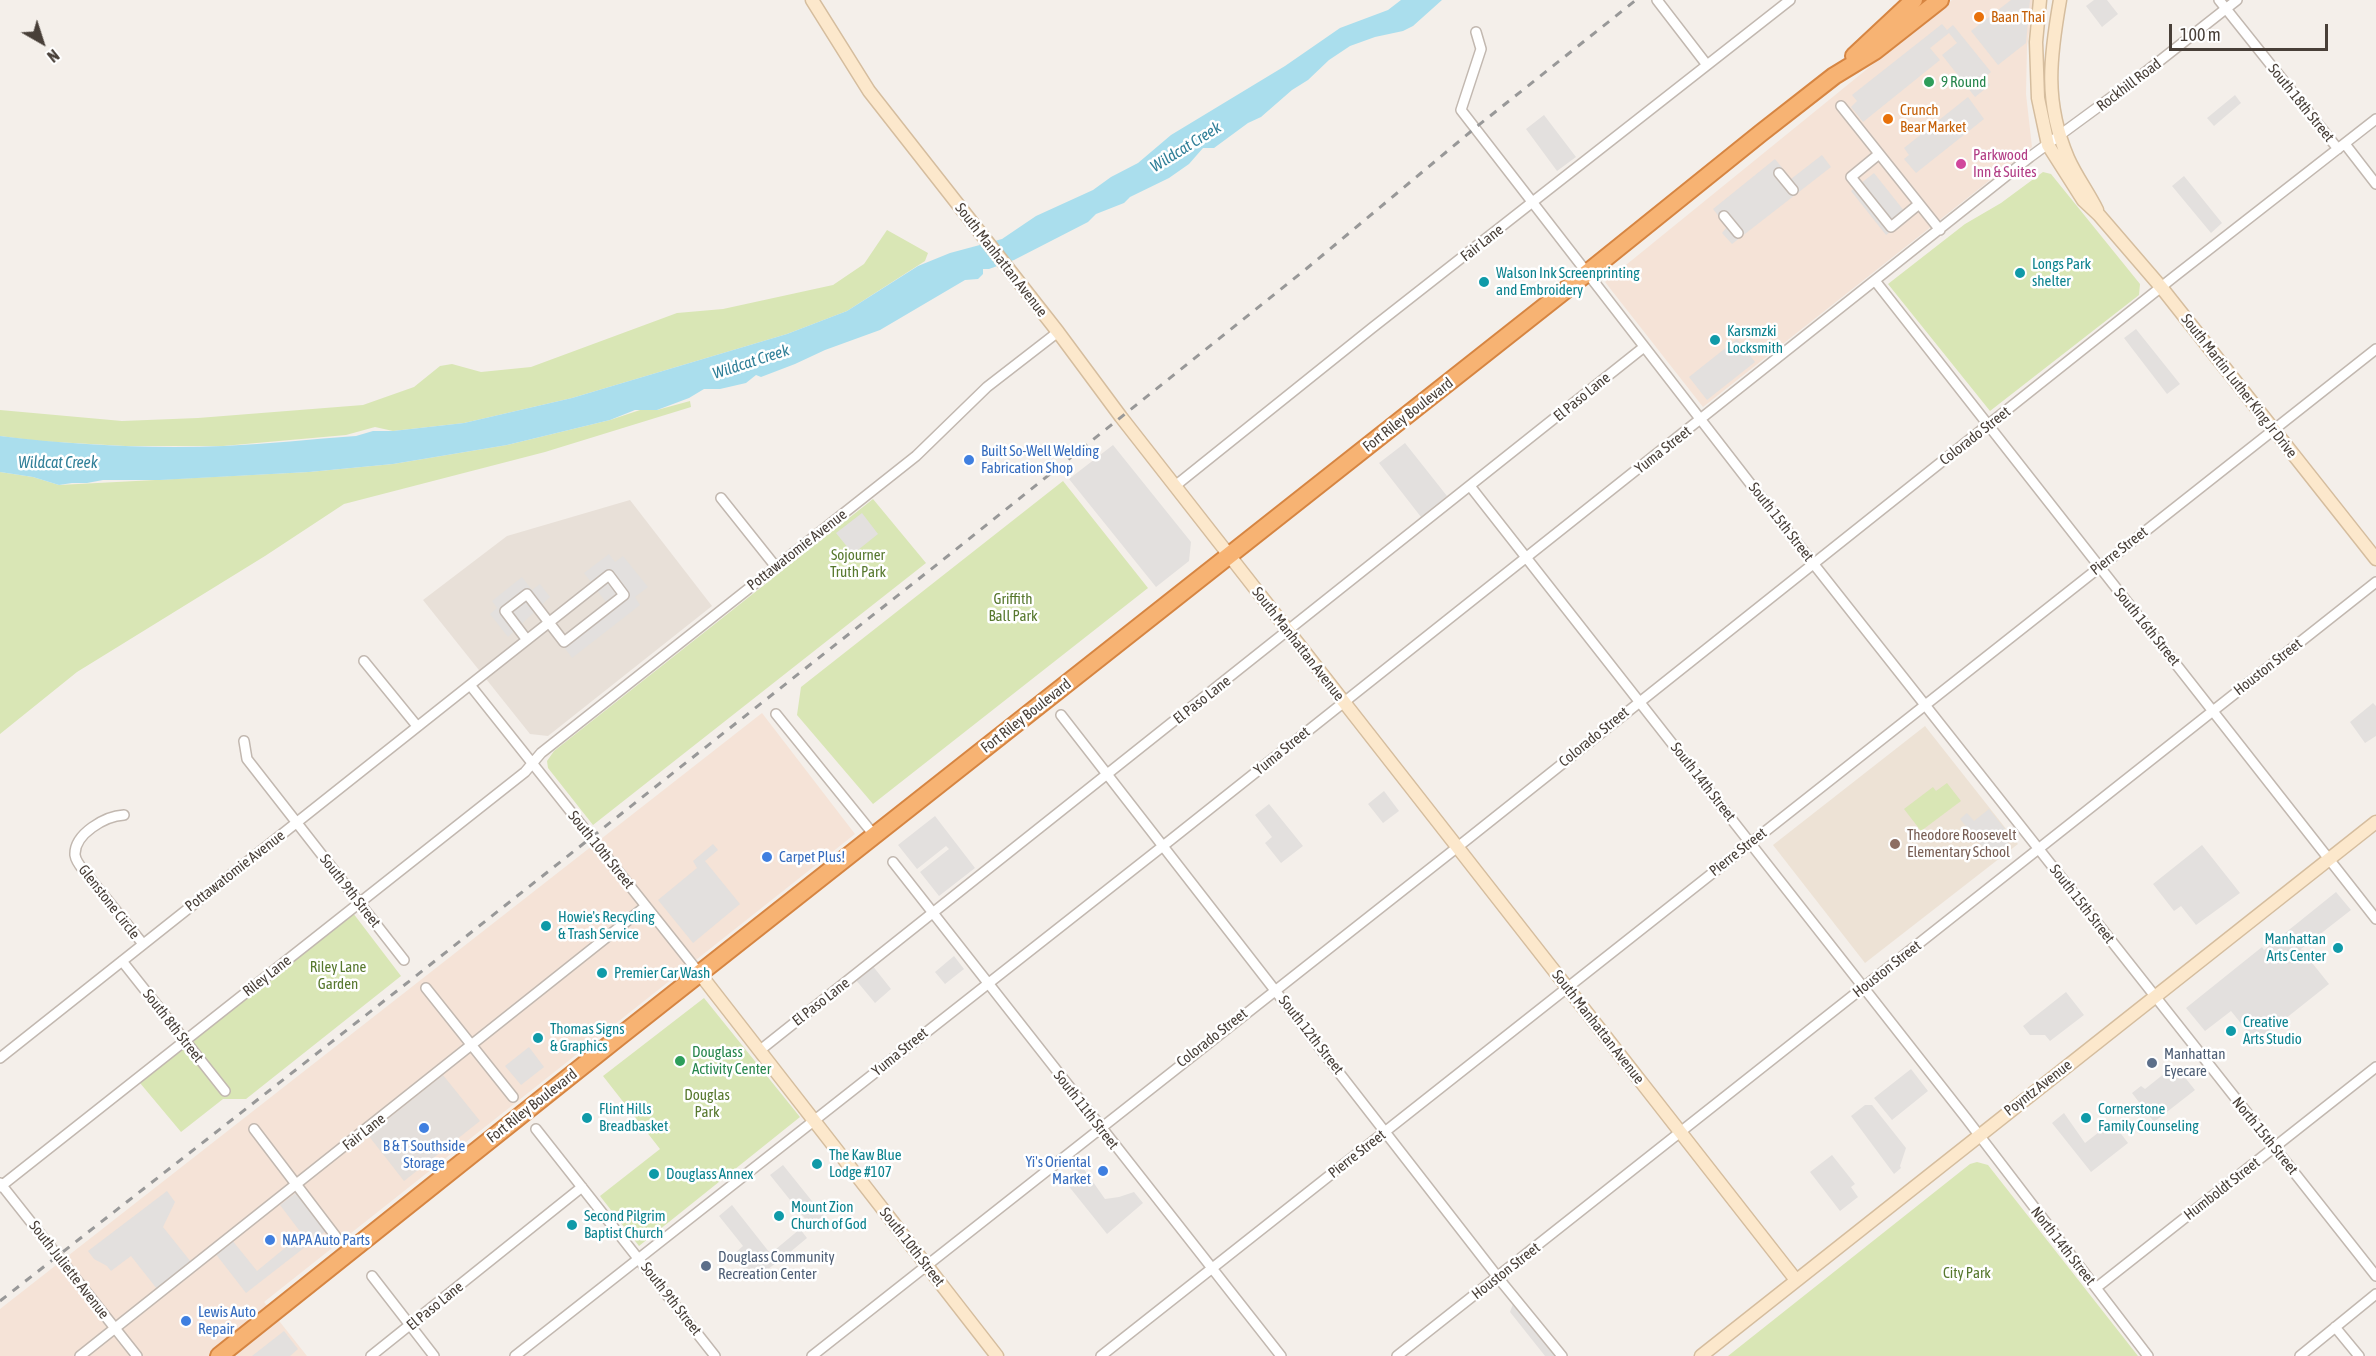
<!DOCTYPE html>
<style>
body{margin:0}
#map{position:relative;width:2376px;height:1356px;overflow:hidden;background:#f4efea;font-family:"Asap Condensed",sans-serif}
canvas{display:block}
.north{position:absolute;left:12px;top:12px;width:60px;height:60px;-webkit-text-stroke:4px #fff;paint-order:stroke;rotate:141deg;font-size:16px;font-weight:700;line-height:24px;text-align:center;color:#483f38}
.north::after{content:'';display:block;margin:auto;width:21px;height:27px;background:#483f38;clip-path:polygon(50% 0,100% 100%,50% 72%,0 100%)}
.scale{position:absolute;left:2169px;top:24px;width:159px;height:27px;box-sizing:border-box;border:3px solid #483f38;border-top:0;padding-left:8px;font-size:18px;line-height:21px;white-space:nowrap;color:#483f38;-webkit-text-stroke:4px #fff;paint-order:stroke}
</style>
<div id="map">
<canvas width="2376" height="1356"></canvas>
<div class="north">N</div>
<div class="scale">100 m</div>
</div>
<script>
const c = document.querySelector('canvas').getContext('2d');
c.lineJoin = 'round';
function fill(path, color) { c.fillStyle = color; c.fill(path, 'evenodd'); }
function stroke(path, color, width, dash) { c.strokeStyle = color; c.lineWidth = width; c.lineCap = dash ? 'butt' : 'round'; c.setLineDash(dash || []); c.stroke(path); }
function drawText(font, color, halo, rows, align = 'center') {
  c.font = font + ' "Asap Condensed",sans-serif'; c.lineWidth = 5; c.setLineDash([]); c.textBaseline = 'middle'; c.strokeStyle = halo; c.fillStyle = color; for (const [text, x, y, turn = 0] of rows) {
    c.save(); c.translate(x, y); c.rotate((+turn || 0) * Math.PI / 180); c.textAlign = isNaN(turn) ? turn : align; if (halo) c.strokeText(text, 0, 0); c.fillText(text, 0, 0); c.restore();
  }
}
const residential = new Path2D(`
 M630,500L712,606L548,736L530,734L423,600L507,536Z`);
const commercial = new Path2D(`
 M1952,0H2034L2027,46L2026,94L2032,147L1703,407L1605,282Z
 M762,713L855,834L264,1302L307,1356H0V1309Z`);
const industrial = new Path2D(`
 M443,1075L480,1121L404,1181L368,1135Z`);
const education = new Path2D(`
 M1925,726L2018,844L1865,963L1773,845Z`);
const green = new Path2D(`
 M2043,172L2051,174L2140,284L2139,295L1990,411L1888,284L1965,224L2001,203Z
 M887,230L928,253L925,261L847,311L787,334L572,398L464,423L393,431L375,427L346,435L223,446H125L38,441L0,436V410L122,421L198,418L363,405L414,387L440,366L452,364L481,372L531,367L677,313L723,309L833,285L864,264Z
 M690,401L691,407L545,452L344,504L265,556L77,672L0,734V472L33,477L59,485L309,472L393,464L507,445L610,420L640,410H657Z
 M1063,481L1148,588L873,804L797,715L801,687Z
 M873,499L926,563L593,825L548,768L547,761L554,751Z
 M1947,783L1961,801L1921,831L1904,809L1933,787L1936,791Z
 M353,913L401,976L246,1099H223L181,1132L140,1083Z
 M704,998L800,1117L639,1246L600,1196L660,1149L603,1076Z
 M1977,1162L1988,1165L2138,1356H1728L1970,1164Z`);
const parking = new Path2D(`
 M2011,0H2030L2026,43L1998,65L1971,31Z
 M2094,0H2107L2118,14L2102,27L2086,6Z
 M1942,24L1947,30L1953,25L1991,72L1984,78L1990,85L1975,97L1942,55L1957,43L1949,33L1930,48L1940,60L1863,122L1851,107L1857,101L1852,95Z
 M2235,95L2241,103L2214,126L2207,118Z
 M1968,97L1984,119L1916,173L1904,159L1909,155L1904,148Z
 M1544,115L1576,157L1557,171L1526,129Z
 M1822,155L1831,167L1732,244L1722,233L1727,227L1713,209L1775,159L1791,179Z
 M1874,173L1909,217L1886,235L1851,191Z
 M2184,176L2222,223L2211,233L2172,186Z
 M2136,329L2180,384L2167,394L2124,338Z
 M1737,339L1755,362L1707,400L1689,377Z
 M1405,443L1447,496L1421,517L1379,463Z
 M1113,445L1191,542L1189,561L1156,587L1069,479Z
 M862,513L878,534L853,554L836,533Z
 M609,554L615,562L623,556L648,587L635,597L640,605L572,658L564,647L612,610L584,573Z
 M522,577L532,590L540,584L550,597L508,637L490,614L497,608L492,601Z
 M2373,703L2376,706V736L2365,743L2350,722Z
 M1384,791L1399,811L1383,823L1368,804Z
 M1269,804L1303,846L1281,863L1265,843L1272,837L1255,815Z
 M1989,809L2013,839L1991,857L1960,819L1967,813L1974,821Z
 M935,816L975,868L939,896L920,872L949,849L946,846L917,869L898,845Z
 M713,844L718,850L705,861L740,904L693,943L658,900L697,868L693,861Z
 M2202,845L2240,893L2196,925L2181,906L2174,911L2153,884Z
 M2336,892L2351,910L2301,949L2329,984L2256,1042L2231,1011L2205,1031L2186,1008L2262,947L2264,950Z
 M954,956L964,969L945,984L935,972Z
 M872,965L891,989L875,1003L855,979Z
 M2066,992L2084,1015L2050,1041L2045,1035H2030L2023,1026Z
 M529,1047L544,1067L521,1085L505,1066Z
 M2175,1065L2195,1090L2154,1122L2132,1093L2141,1086L2145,1089Z
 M1911,1069L1928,1091L1892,1120L1874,1098Z
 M1865,1105H1872L1906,1148L1900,1166L1901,1168L1894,1174L1851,1116Z
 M2064,1113L2085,1143L2112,1122L2128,1143L2091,1172L2052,1123Z
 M1832,1155L1855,1184L1851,1187L1858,1197L1840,1211L1810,1172Z
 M783,1165L824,1216L811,1226L770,1175Z
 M1081,1165L1105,1199L1119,1197L1134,1192L1143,1203L1107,1234L1063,1179Z
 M167,1191L175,1202L163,1227L191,1262L157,1289L131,1256L111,1271L107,1266L94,1259L88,1251Z
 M297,1192L327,1230L246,1293L215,1253L232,1240L257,1271L302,1234L280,1205Z
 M732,1205L777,1262L753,1281L733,1255L743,1246L719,1216Z
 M800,1229L807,1238L783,1258L776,1249Z
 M1514,1301L1557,1356H1545L1510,1312Z
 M284,1331L298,1349L290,1356H252Z`);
const water = new Path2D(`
 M1401,0H1442L1413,26L1403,31L1375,37L1350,46L1329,60L1308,80L1292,90L1261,117L1248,123L1214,148H1203L1189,164L1169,178L1130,197L1124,203L1096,214L1088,222L1014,260L989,269H983V274L978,279L965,280L880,330L825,350L795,364L761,377L756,375L746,383L720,389H704L689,398L657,410H635L610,420L507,445L393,464L309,472L160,480H103L87,483H72L59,485L33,477L0,472V436C73,445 150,449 224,446C268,444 312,439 356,436L373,431H393L464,423L572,398L787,334L847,311L918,266L950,253L1002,239L1036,216L1093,190L1111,177L1138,163L1171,135L1285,66L1340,28L1388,10Z`);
const street = new Path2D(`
 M1657,0L1707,65
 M2219,0L2338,149
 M1476,32L1481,49L1461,110L1756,491L2376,1276
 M1841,106L1940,230
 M2345,144L2376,184
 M1879,154L1851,177L1891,227L1919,204
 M1779,173L1793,190
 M1724,216L1738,233
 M1876,282L2376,919
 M1175,486L1372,328L1790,0
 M1470,486L1966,1118L2148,1356
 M721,498L776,567
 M364,661L417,726
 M470,685L700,974
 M776,714L874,835
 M1061,715L1504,1285L1562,1356
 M244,741L247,759L404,960
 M124,815C105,816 74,834 75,855C76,862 81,867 85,872L143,944
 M893,862L1281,1356
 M122,961L225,1091
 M426,988L513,1097
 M759,1051L1644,347
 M0,1058L480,677C523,643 566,609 609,575L624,595L564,642L527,594L505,611L527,640
 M254,1129L337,1238
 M536,1129L715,1356
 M0,1183L137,1356
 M0,1187L525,772L541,753L916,456L987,387L1058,332
 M372,1276L434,1356
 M2096,1288L2376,1067
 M2335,1327L2359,1356
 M80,1356L646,906
 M371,1356L582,1187
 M515,1356L1163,846L2030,157L2143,74L2237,0
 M812,1356L1469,838L2175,276L2376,119
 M1101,1356L2376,349
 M1397,1356L2376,582
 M2300,1356L2376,1294`);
const secondary = new Path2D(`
 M812,0L869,91L1058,332L1121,417L1796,1280
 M2040,0L2036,42L2038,98L2048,145L2083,200L2099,215L2161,287L2376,559
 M2060,0C2050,57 2044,102 2068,158C2076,176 2088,192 2097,210
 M700,974L997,1356
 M1701,1356L2376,822`);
const highway = new Path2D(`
 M1854,56L1914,0
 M219,1356L619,1037L1587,273L1761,133L1834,76L1875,51L1940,0`);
const rail = new Path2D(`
 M0,1301L407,983L949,555L1306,269L1475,128L1636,0`);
const markers = [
 [1979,17,6,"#e8710a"],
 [1929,82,6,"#2e9e5b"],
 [1888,119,6,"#e8710a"],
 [1961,164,6,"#d1479c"],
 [2020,273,6,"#0f9aa8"],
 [1484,282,6,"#0f9aa8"],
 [1715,340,6,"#0f9aa8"],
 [969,460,6,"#3f7fe0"],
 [1895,844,6,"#8d6e63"],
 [767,857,6,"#3f7fe0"],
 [546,926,6,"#0f9aa8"],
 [2338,948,6,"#0f9aa8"],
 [602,973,6,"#0f9aa8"],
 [2231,1031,6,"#0f9aa8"],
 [538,1038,6,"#0f9aa8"],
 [680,1061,6,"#2e9e5b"],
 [2152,1063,6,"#5c6f8a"],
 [587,1118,6,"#0f9aa8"],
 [2086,1118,6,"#0f9aa8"],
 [424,1128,6,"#3f7fe0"],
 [817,1164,6,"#0f9aa8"],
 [1103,1171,6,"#3f7fe0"],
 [654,1174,6,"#0f9aa8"],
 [779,1216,6,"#0f9aa8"],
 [572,1225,6,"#0f9aa8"],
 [270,1240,6,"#3f7fe0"],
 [706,1266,6,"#5c6f8a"],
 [186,1321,6,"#3f7fe0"]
];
const foodNames = [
 ["Baan Thai",1991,17],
 ["Crunch",1900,110],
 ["Bear Market",1900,127]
];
const leisureNames = [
 ["9 Round",1941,82],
 ["Douglass",692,1052],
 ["Activity Center",692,1069]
];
const streetNames = [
 ["Rockhill Road",2129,85,-37],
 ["South 18th Street",2301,103,51],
 ["Fair Lane",1482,243,-38],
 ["South Manhattan Avenue",1001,260,52],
 ["South Martin Luther King Jr Drive",2239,386,52],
 ["El Paso Lane",1582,397,-39],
 ["Fort Riley Boulevard",1408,415,-38],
 ["Colorado Street",1975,436,-38],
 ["Yuma Street",1663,450,-38],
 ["South 15th Street",1781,522,52],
 ["Pottawatomie Avenue",797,550,-38],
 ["Pierre Street",2119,551,-38],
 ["South 16th Street",2147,627,51],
 ["South Manhattan Avenue",1298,644,52],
 ["Houston Street",2268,667,-38],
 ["El Paso Lane",1202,700,-38],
 ["Fort Riley Boulevard",1026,716,-38],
 ["Colorado Street",1594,737,-39],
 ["Yuma Street",1282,751,-39],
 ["South 14th Street",1703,782,52],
 ["South 10th Street",601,850,51],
 ["Pierre Street",1738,852,-38],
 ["Pottawatomie Avenue",235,871,-38],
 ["South 9th Street",350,891,52],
 ["Glenstone Circle",109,902,52],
 ["South 15th Street",2082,904,52],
 ["Houston Street",1887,969,-38],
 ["Riley Lane",267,976,-38],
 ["El Paso Lane",821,1002,-38],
 ["South 8th Street",173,1026,52],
 ["South Manhattan Avenue",1598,1027,52],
 ["South 12th Street",1311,1035,52],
 ["Colorado Street",1212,1038,-38],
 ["Yuma Street",900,1052,-39],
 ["Poyntz Avenue",2038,1088,-38],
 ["Fort Riley Boulevard",532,1106,-38],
 ["South 11th Street",1086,1110,52],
 ["Fair Lane",364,1132,-38],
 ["North 15th Street",2265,1136,51],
 ["Pierre Street",1357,1154,-38],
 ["Humboldt Street",2222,1189,-38],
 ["North 14th Street",2063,1246,52],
 ["South 10th Street",912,1247,52],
 ["South Juliette Avenue",69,1270,52],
 ["Houston Street",1506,1271,-38],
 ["South 9th Street",671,1299,52],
 ["El Paso Lane",435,1306,-39]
];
const hotelNames = [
 ["Parkwood",1973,155],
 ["Inn & Suites",1973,172]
];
const cultureNames = [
 ["Longs Park",2032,264],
 ["shelter",2032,281],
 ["Walson Ink Screenprinting",1496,273],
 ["and Embroidery",1496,290],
 ["Karsmzki",1727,331],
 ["Locksmith",1727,348],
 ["Howie's Recycling",558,917],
 ["& Trash Service",558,934],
 ["Manhattan",2326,939,"right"],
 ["Arts Center",2326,956,"right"],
 ["Premier Car Wash",614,973],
 ["Creative",2243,1022],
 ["Arts Studio",2243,1039],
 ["Thomas Signs",550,1029],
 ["& Graphics",550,1046],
 ["Flint Hills",599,1109],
 ["Breadbasket",599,1126],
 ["Cornerstone",2098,1109],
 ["Family Counseling",2098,1126],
 ["The Kaw Blue",829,1155],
 ["Lodge #107",829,1172],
 ["Douglass Annex",666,1174],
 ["Mount Zion",791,1207],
 ["Church of God",791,1224],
 ["Second Pilgrim",584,1216],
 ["Baptist Church",584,1233]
];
const shopNames = [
 ["Built So-Well Welding",981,451],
 ["Fabrication Shop",981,468],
 ["Carpet Plus!",779,857],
 ["B & T Southside",424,1146,"center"],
 ["Storage",424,1163,"center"],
 ["Yi's Oriental",1091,1162,"right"],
 ["Market",1091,1179,"right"],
 ["NAPA Auto Parts",282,1240],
 ["Lewis Auto",198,1312],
 ["Repair",198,1329]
];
const parkNames = [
 ["Sojourner",858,555],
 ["Truth Park",858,572],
 ["Griffith",1013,599],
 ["Ball Park",1013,616],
 ["Riley Lane",338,967],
 ["Garden",338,984],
 ["Douglas",707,1095],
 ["Park",707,1112],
 ["City Park",1967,1273]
];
const educationNames = [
 ["Theodore Roosevelt",1907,835],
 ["Elementary School",1907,852]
];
const serviceNames = [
 ["Manhattan",2164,1054],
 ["Eyecare",2164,1071],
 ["Douglass Community",718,1257],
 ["Recreation Center",718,1274]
];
const waterNames = [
 ["Wildcat Creek",1186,147,-32],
 ["Wildcat Creek",751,362,-18],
 ["Wildcat Creek",58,463]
];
fill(residential, '#e8e0d8');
fill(commercial, '#f5e3d7');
fill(industrial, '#e4dfdb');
fill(education, '#ede2d5');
fill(green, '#d9e6b5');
fill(parking, '#e3e0de');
fill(water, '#aadeed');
stroke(street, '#c2b8b0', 12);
stroke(secondary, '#d5bd9e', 15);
stroke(highway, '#d68542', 20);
stroke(street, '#fff', 9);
stroke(secondary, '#fce8cc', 12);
stroke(highway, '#f7b373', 16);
stroke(rail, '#989898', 3, [8, 8]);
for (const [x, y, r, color] of markers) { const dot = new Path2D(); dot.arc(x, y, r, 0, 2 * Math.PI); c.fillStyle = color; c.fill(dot); stroke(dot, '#fff', 2); }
drawText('15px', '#c56008', '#fff', foodNames, 'left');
drawText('15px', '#27864d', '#fff', leisureNames, 'left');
drawText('15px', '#483f38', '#fff', streetNames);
drawText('15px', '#b23c85', '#fff', hotelNames, 'left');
drawText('15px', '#0d838f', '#fff', cultureNames, 'left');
drawText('15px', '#366cbe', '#fff', shopNames, 'left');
drawText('15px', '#57782e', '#fff', parkNames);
drawText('15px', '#785e54', '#fff', educationNames, 'left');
drawText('15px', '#4e5e75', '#fff', serviceNames, 'left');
drawText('italic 16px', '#307f98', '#fff', waterNames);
</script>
